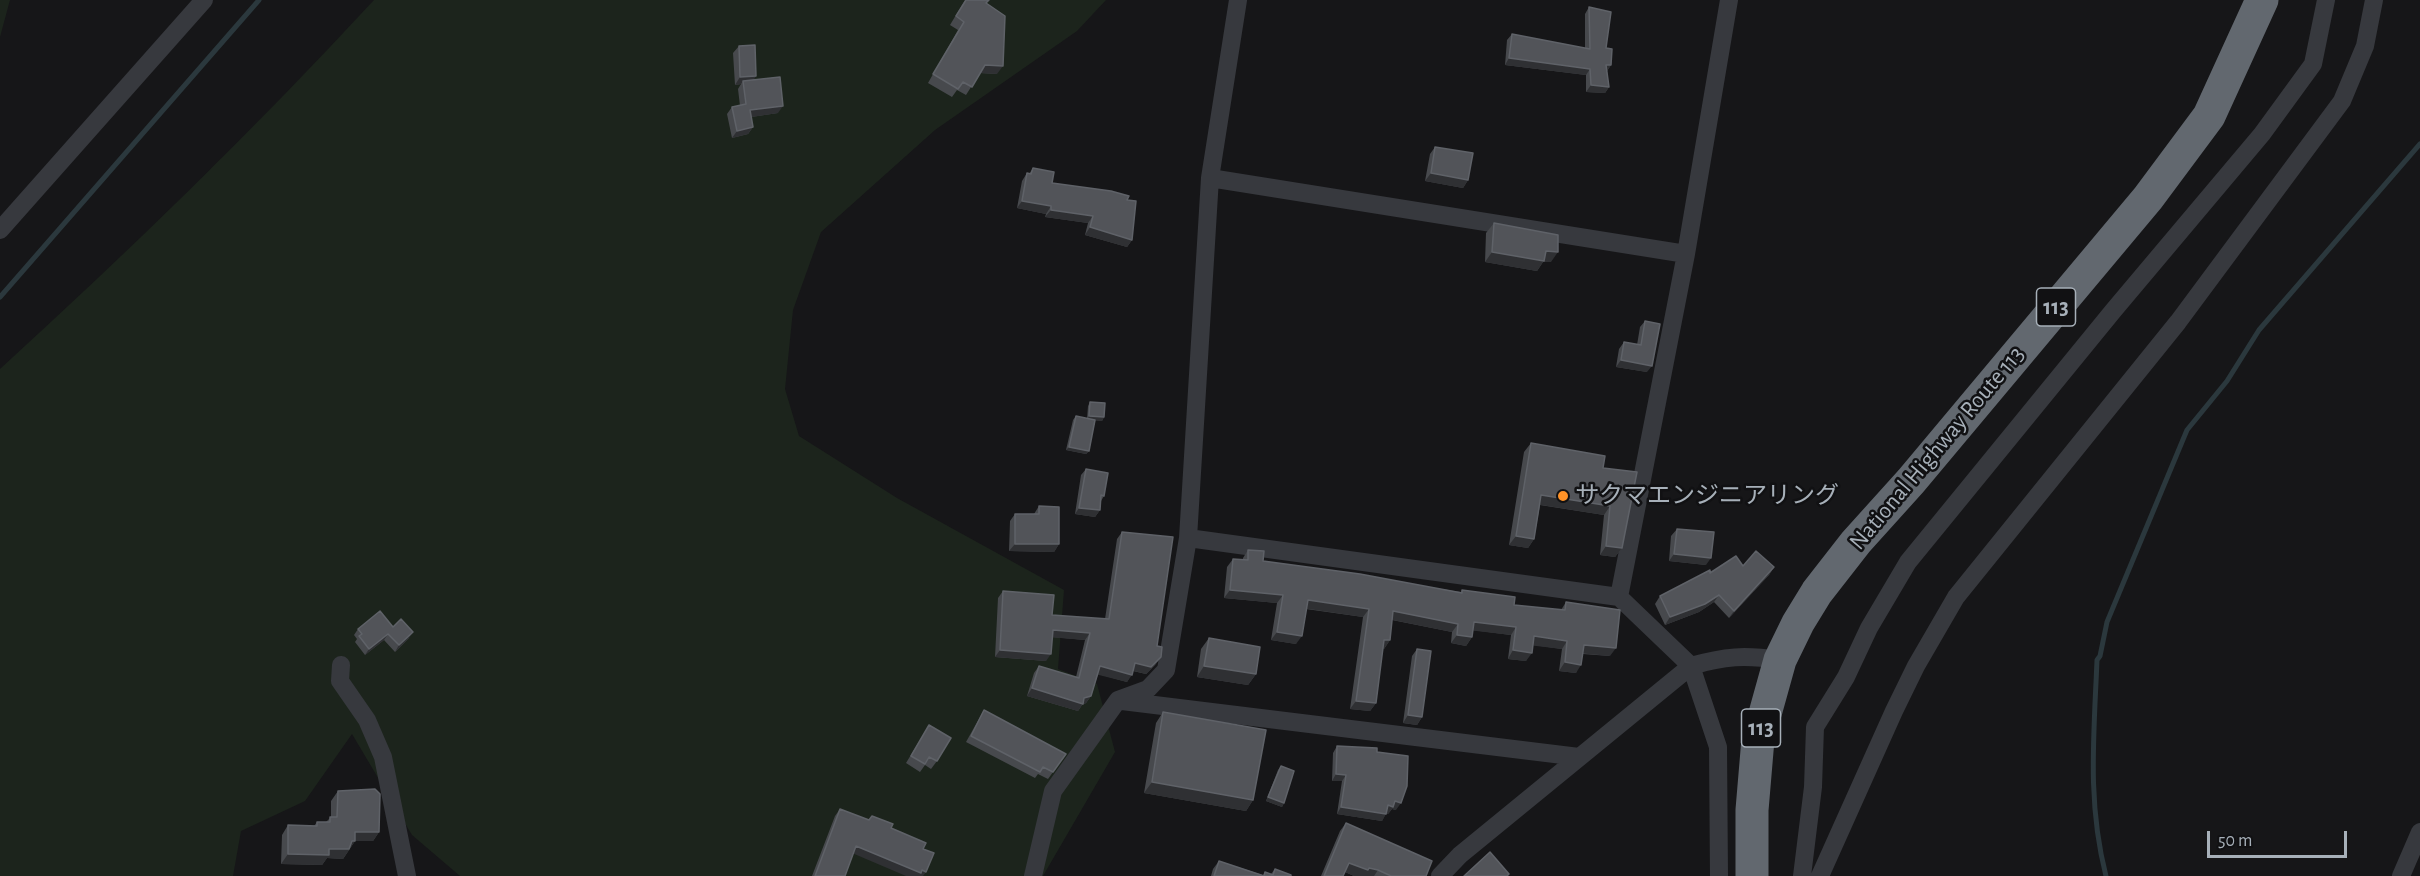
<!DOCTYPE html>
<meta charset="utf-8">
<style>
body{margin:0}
#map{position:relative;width:2420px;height:876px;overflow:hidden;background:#161618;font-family:"Alegreya Sans",sans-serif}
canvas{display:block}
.scale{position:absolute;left:2207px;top:831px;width:140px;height:27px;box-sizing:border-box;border:3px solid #a7b0b9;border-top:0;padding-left:8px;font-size:18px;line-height:21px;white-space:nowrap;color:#a7b0b9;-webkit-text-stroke:4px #111113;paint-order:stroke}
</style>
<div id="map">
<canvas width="2420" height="876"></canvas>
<div class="scale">50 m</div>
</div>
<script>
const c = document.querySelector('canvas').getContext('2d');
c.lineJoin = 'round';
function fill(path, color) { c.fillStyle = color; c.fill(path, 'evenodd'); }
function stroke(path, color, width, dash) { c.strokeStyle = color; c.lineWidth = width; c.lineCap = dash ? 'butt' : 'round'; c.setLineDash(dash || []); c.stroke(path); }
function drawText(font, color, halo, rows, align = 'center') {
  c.font = font + ' "Alegreya Sans","Noto Sans JP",sans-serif'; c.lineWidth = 5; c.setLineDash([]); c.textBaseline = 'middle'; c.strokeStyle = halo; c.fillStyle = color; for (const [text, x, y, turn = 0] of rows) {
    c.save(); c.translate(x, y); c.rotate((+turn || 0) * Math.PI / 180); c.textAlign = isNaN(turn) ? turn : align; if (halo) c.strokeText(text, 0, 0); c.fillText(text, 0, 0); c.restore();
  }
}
const green = new Path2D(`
 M0,0H10L0,37Z
 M374,0H1106L1077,31L935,130L821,232L793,310L785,389L799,436L897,498L1064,590L1058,669L1097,684L1115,752L1043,876H460L412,835L352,734L305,801L241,831L233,876H0V369C129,251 255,129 374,0Z`);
const stream = new Path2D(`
 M0,297L259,0
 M2106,876C2087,802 2094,735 2097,660L2100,656L2107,622L2187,430L2227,381L2259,330L2420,144`);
const street = new Path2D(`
 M1210,178L1686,254
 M0,230L204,0
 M1188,538L1619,597L1691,666L1718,747L1719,876
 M1619,597L1686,254L1729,0
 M341,665L340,681L367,720L383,757L407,876
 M1122,701L1579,757
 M1033,876L1053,791L1118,700L1148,689L1166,670L1188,538L1210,178L1238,0
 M1440,876L1460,855L1691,666C1725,656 1745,655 1780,660
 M1802,876L1813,787L1815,727L1846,677L1869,628L1908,562L2113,311L2262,134L2313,64L2326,0
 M1820,876L1894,711L1916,666L1956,597L2178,322L2342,101L2365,46L2374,0
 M2401,876L2420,832`);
const highway = new Path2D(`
 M1752,876V810L1758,739L1780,660L1798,623L1817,592L1856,542L1911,481L2148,198L2209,116L2262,0`);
const wall = new Path2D(`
 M965,0H989L986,3L997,74L980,73L966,95L957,90L952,97L928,83L958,30L950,25Z
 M1589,7L1606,48L1611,65L1607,71L1609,87L1605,93L1586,92V75L1505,65L1507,40L1512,34L1585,48V14Z
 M739,46L756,76L753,80L778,113L751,117L753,127L748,134L732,138L727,114L732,107L740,106L738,89L741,84L735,85L733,53Z
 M1435,147L1468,180L1463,188L1425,181L1430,154Z
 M1033,168L1052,183L1127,200L1132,240L1127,247L1085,235L1088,223L1045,217L1046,214L1017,208L1022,181L1027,173L1029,174Z
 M1494,223L1551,262H1543L1537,271L1485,262L1486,233Z
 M1645,321L1647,372L1616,367L1619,349L1624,342L1637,345L1640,327Z
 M1090,402L1104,417L1102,421L1095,420L1089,451L1086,454L1066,450L1073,420L1076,416L1087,419L1088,406Z
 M1531,443L1603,468L1622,548L1615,557L1600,555L1604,515L1540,505L1534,539L1528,548L1509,545L1524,452Z
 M1086,469L1104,496L1101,501L1100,510L1095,517L1075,514L1081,475Z
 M1039,506L1059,544L1054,552L1009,551L1010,521L1015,514H1034Z
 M1677,529L1706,565L1669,561L1671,536Z
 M1122,532L1161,657L1155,665L1146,674L1133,671L1127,682L1098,674L1091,696L1086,703L1082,705L1078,711L1027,696L1034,673L1039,666L1076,677L1085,640L1052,637L1046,661L995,657L998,598L1003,591L1052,615L1105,619L1117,539Z
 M1248,550L1263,561L1461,592L1462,590L1514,605L1561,610L1566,602L1610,656L1583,654L1576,673L1559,671L1562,649L1533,645L1526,661L1508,659L1511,635L1472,630V637L1466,646L1451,643L1452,632L1392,620L1390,640L1384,649L1383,648L1376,703L1370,711L1350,709L1363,617L1306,609L1296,644L1271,640L1277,603L1224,598L1227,567L1233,559L1243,560V558Z
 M1743,566L1774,567L1769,575L1729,618L1714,602L1699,612L1665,625L1655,604L1660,596L1710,573Z
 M393,627L409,638L395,652L384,640L365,655L355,642L357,639L354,635L358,629Z
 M1209,638L1256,674L1248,685L1197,677L1201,649Z
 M1417,649L1422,717L1417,725L1403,723L1412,656Z
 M984,710L1066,754L1048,779L1038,774L1035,778L966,742L980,717Z
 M1163,712L1253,800L1246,811L1144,793L1156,723Z
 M929,725L937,761L931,769L925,765L920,772L906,763Z
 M1337,746L1377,752L1396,810L1392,809L1388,814L1386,813L1382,821L1337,814L1342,781H1332L1333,753Z
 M1281,766L1284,803L1282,807L1266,801L1278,770Z
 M338,791L379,832L373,841H355L343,859L327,858L322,865L281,864L282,835L288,825L314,826L317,822H326L331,817V801Z
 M840,809L891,828L923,849L853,854L845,876H812L835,816Z
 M1346,823L1426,876H1354L1345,872L1343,876H1321L1340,831Z
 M1219,861L1263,875L1265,872L1271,874L1275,869L1291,876H1211L1213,869Z`);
const shadedWall = new Path2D(`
 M1509,58L1590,69L1586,75L1505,65Z
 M985,65L1003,66L997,74L979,73Z
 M1606,65H1611L1607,71Z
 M756,76L751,84L743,81L741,84L735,85L740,77Z
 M1591,85L1609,87L1605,93L1586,92Z
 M783,106L778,113L745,118L750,110Z
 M753,127L748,134L732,138L737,131Z
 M1431,173L1468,180L1463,188L1425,181Z
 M1022,201L1051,206L1046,214L1017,208Z
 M1051,210L1093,216L1088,223L1045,217Z
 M1090,227L1132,240L1127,247L1085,235Z
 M1546,251L1558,252L1551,262H1543L1537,271L1485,262L1492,252Z
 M1621,360L1652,366L1647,372L1616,367Z
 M1089,416L1104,417L1102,421L1087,420Z
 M1069,447L1089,451L1086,454L1066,450Z
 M1541,495L1610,506L1604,515L1535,504Z
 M1079,508L1100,510L1095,517L1075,514Z
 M1516,536L1534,539L1528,548L1509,545Z
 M1015,544H1059L1054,552L1009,551Z
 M1606,546L1622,548L1615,557L1600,555Z
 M1674,554L1711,558L1706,565L1669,561Z
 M1774,567L1769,575L1729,618L1734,611Z
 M1230,590L1283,595L1277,603L1224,598Z
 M1719,595L1714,602L1699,612L1665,625L1670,617Z
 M1308,600L1369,609L1363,617L1302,608Z
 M1393,611L1458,624L1452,632L1388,619Z
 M1474,622L1516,627L1511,635L1468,630Z
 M1053,630L1090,633L1085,640L1048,637Z
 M413,632L409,638L395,652L399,645Z
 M1277,632L1302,636L1296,644L1271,640Z
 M388,634L384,640L365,655L369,649Z
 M1457,635L1472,637L1466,646L1451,643Z
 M1534,636L1567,641L1562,649L1528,645Z
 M1384,640H1390L1384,649L1379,648Z
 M1584,645L1616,648L1610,656L1578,653Z
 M1000,650L1051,654L1046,661L995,657Z
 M1513,650L1532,653L1526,661L1508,659Z
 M1161,657L1155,665L1146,674L1130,670L1135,663Z
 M1565,662L1581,665L1576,673L1559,671Z
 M1100,666L1132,675L1127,682L1095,674Z
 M1204,666L1256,674L1248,685L1197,677Z
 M1032,688L1084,698L1091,696L1086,703L1082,705L1078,711L1027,696Z
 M1356,701L1376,703L1370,711L1350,709Z
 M1408,715L1422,717L1417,725L1403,723Z
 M1336,774L1346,775L1342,781H1332Z
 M1152,782L1253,800L1246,811L1144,793Z
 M1268,797L1284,803L1282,807L1266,801Z
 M1395,801L1401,803L1396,810L1392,809L1388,814L1383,812L1388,805Z
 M1341,807L1386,814L1382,821L1337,814Z
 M355,832H379L373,841H355L343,859L327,858L322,865L281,864L288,854L329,849Z
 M856,846L922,870L926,872L923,876H906L852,853Z
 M1349,863L1369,868L1378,870L1374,876H1354L1343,871Z`);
const building = new Path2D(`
 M966,0H989L986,3L1005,16L1003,66L985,65L972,87L963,82L958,89L933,74L964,22L956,16Z
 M1589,7L1611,12L1606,48L1612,49L1611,65H1606L1609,87L1591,85L1590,69L1509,58L1512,34L1590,49Z
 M755,45L756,76L740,77L739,46Z
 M780,77L783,106L750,110L753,127L737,131L732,107L746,104L743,81Z
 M1435,147L1473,153L1468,180L1431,173Z
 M1033,168L1054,172L1052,183L1111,191L1129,196L1127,200L1136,201L1132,240L1090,227L1093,216L1051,210V206L1022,201L1027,173L1031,174Z
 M1494,223L1558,235V252L1546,251L1544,261L1492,252Z
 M1645,321L1660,324L1652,366L1621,360L1624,342L1641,345Z
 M1090,402L1105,403L1104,417L1089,416Z
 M1076,416L1095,420L1089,451L1069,447Z
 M1531,443L1605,456L1603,468L1637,472L1622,548L1606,546L1610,506L1541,495L1534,539L1516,536Z
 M1086,469L1108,473L1104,496L1101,495L1100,510L1079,508Z
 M1039,506L1059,507V544H1015V514H1039Z
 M1677,529L1714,532L1711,558L1674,554Z
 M1122,532L1173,537L1157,646L1162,647L1161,657L1151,667L1135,663L1132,675L1100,666L1091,696L1084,698L1083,704L1032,688L1039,666L1079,678L1090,633L1053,630L1051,654L1000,650L1003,591L1054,595L1052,615L1109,619Z
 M1248,550L1264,551L1263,561L1360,574L1462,593V590L1515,597L1514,605L1565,610L1566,602L1620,610L1616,648L1584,645L1581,665L1565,662L1567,641L1534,636L1532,653L1513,650L1516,627L1474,622L1472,637L1457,635L1458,624L1393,611L1390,640H1384L1376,703L1356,701L1369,609L1308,600L1302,636L1277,632L1283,595L1230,590L1233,559L1248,560Z
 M1756,551L1774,567L1734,611L1719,595L1705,604L1670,617L1660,596L1710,570V573L1736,556L1743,566Z
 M380,611L393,627L401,619L413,632L399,645L388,634L369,649L359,636L362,634L358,629Z
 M1209,638L1260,647L1256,674L1204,666Z
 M1417,649L1431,651L1422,717L1408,715Z
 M984,710L1066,754L1053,772L1043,767L1040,772L971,736Z
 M1163,712L1266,730L1253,800L1152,782Z
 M929,725L951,738L937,761L929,757L925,764L911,756Z
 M1337,746L1377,748V752L1408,756L1407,786L1401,803L1395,801L1393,807L1388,805L1386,814L1341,807L1346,775L1336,774Z
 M1281,766L1294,771L1284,803L1268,797Z
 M375,789L380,794L379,832H355V841H352L349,849H329V855L288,854V825L317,826V822H330V817H337L338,791Z
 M840,809L869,820L872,816L893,824L891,828L926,843L923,849L934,853L926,872L922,870L921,873L856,846L845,876H815Z
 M1346,823L1432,861L1426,876H1391L1378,870L1369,868L1368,870L1349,863L1343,876H1324Z
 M1490,852L1509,874L1507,876H1464Z
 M1219,861L1264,876L1265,872L1273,875L1275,869L1291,875V876H1214Z`);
const markers = [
 [1563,496,6,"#ff9227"]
];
const shields = [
 [2056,307,39],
 [1761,728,39]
];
const shieldNames = [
 ["113",2056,307],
 ["113",1761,728]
];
const streetNames = [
 ["National Highway Route 113",1937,448,-50]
];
const poiNames = [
 ["サクマエンジニアリング",1575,496]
];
fill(green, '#1c241c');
stroke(stream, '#2b383d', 5);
stroke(street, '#37393e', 18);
stroke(highway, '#62686f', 33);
fill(wall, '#47494d');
fill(shadedWall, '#2f3033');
fill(building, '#525459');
stroke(building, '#5f6268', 1.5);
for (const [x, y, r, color] of markers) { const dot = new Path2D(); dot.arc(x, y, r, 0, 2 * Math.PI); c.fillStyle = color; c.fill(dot); stroke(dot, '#111113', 2); }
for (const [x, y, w] of shields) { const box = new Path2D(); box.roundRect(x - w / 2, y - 19, w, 38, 4.5); c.fillStyle = '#111113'; c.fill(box); stroke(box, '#a7b0b9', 1.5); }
drawText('bold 22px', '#a7b0b9', null, shieldNames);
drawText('24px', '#a7b0b9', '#111113', streetNames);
drawText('24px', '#a7b0b9', '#111113', poiNames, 'left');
</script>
